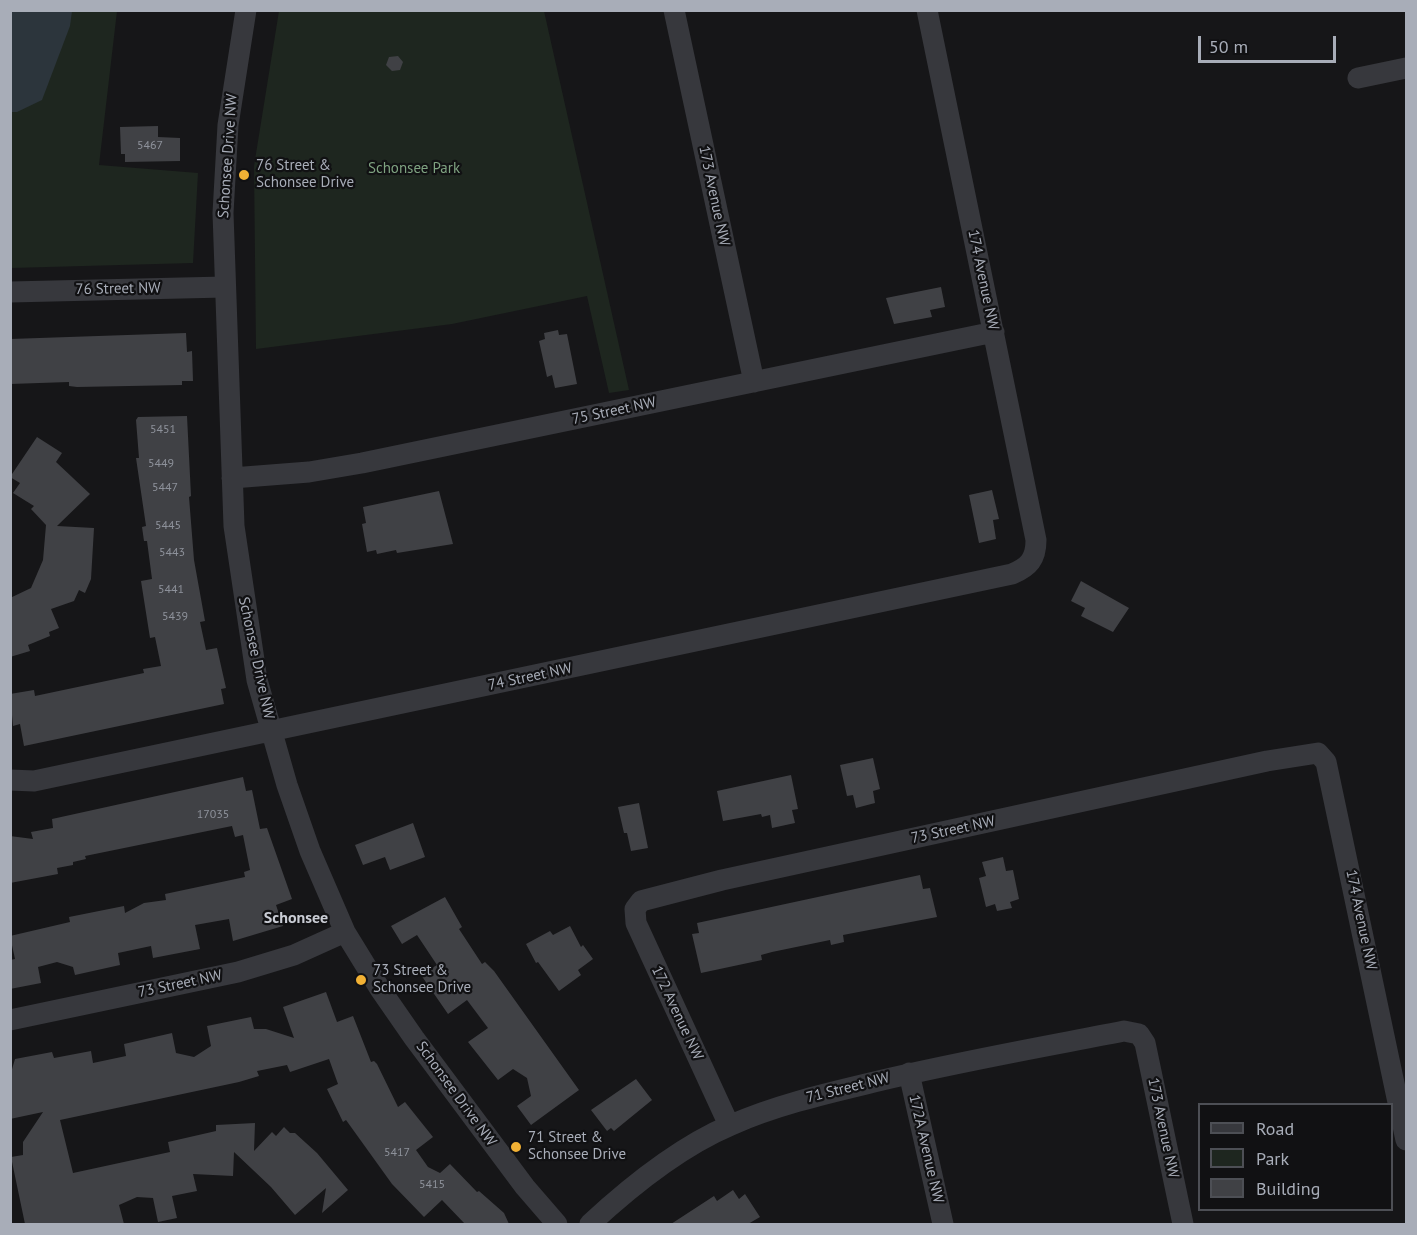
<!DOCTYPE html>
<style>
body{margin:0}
#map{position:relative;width:1417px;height:1235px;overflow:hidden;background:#161618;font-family:"PT Sans",sans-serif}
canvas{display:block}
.frame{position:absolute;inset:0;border:12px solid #a8adb8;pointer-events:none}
.legend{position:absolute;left:1198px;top:1103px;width:195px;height:108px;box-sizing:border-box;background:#111113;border:2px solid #4d4f55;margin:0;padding:8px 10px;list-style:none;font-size:18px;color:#a8adb8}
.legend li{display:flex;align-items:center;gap:12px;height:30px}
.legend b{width:30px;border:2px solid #4d4f55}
.scale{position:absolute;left:1198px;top:36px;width:138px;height:27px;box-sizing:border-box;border:3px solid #a8adb8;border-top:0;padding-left:8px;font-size:18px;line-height:21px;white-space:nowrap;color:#a8adb8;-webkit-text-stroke:4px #111113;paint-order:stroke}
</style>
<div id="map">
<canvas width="1417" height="1235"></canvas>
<div class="frame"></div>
<ul class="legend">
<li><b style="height:8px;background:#37383d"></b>Road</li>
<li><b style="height:16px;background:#1e261f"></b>Park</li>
<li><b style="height:16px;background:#404145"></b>Building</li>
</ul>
<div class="scale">50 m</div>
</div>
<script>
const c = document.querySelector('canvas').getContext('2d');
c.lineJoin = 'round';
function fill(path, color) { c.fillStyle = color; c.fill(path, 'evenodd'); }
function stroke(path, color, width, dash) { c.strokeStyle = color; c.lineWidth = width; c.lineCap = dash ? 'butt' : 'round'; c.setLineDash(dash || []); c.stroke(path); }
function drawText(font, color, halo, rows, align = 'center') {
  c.font = font + ' "PT Sans",sans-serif'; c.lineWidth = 4.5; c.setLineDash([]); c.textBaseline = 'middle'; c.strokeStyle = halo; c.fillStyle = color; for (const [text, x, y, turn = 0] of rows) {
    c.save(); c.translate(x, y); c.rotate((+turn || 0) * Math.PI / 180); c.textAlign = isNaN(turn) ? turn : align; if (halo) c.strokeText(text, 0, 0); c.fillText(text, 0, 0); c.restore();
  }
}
const green = new Path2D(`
 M10,11H117L99,165L198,173L193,263L11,268Z
 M279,11H544L629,390L609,393L587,296L452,324L256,349L254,166Z`);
const water = new Path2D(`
 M11,10L72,11L70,26L42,100L17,112H11Z`);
const building = new Path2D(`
 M398,56L403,62L400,70L392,71L386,65L389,57Z
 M158,126V137L180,138V161L125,162V154H121L120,127Z
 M941,287L945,307L930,310L932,317L894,324L886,298Z
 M558,330L559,335L567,334L577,384L555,388L552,375L547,377L539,341L545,339L544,333Z
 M186,333L187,352L192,351L193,381H182V385L77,387L69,386V382L10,384V339Z
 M187,416L191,496L189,497L194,560L205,621L200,622L206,650L217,648L226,688L221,689L224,704L24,746L20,724L13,726L10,694L34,690L35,696L144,673L143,669L161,666L155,637L150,638L141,581L152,579L147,541H144L142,527L146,526L136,458H139L136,420L138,417Z
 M37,437L62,453L56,462L90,494L57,526L94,528L91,579L85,593L79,590L74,601L51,609L59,628L49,632L50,636L28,645L30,651L10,657V598L31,588L43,560L46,525L31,509L34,506L13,493L20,483L10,477Z
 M992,490L999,519L993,520L996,539L979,543L969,495Z
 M439,491L453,544L397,553L396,550L377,554L376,550L367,552L362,524L366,523L363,507Z
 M1081,581L1129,608L1113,632L1081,616L1085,608L1071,601Z
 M873,758L880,789L873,791L875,803L856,808L853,795L847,796L840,765Z
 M791,775L798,809L792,810L795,823L772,828L770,815L762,817L761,814L723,821L717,791Z
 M243,777L246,791L252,790L260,829L267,828L292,899L276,905L283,926L233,941L229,919L195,925L200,949L153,958L151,946L118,953L120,965L75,975L73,967L57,962L38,967L41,983L10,989V960L15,959L10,936L70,922L69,917L124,906L125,913L144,903L166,900L165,894L245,877L244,872L250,870L243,835L235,837L232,826L85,856L86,859L73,862V865L57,868L58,874L10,883V836L33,839L31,832L53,828L52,819Z
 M639,803L648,848L631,851L627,833H624L618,807Z
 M413,823L425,857L390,870L385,857L363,865L355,845Z
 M1003,857L1006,871L1013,870L1019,899L1010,902L1012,908L997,911L995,904L986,907L979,878L986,876L982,862Z
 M920,875L923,889L930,888L937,917L843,935L844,942L831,945L830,940L772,952L761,955L762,960L701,973L692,934L699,933L697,923Z
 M445,897L462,927L459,929L482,964L485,962L494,971L579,1090L531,1125L517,1106L531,1096L527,1078L513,1069L498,1080L468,1042L488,1028L467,1000L448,1014L421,975L437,965L417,935L402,944L391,926Z
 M570,926L581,947L583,945L593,959L578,970L581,975L559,991L538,962L536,963L526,944L550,931L553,935Z
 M326,992L337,1022L353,1016L371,1062L374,1061L377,1064L398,1107L405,1102L433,1137L416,1150L428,1167L440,1173L450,1164L477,1192L479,1191L504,1213L509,1224H465L442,1200L424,1217L392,1184L346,1120L343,1122L327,1089L338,1084L329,1059L290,1072L287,1065L257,1071L259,1076L239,1082L60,1120L73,1173L170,1152L168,1142L216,1131V1125L255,1123L254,1151L272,1132L276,1136L284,1127L290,1133H295L317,1153L348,1190L322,1213L326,1188L295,1215L271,1187L234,1152L233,1176L193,1174L197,1191L172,1196L177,1218L158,1222L153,1198L137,1197L119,1205L124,1224H25L11,1157L23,1155V1142L43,1112L10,1119V1076L15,1059L52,1052L54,1058L91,1051L93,1063L126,1056L124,1044L172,1033L176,1053L194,1057L211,1046L207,1026L251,1017L254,1029H266L294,1038L283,1007Z
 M636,1079L652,1100L614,1131L611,1128L607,1131L591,1110Z
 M733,1190L739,1199L745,1194L760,1217L748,1224H671L714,1196L717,1201Z`);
const minor = new Path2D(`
 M246,10L228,125L223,213L234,526L257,680L287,785L310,851L345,932L380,989L414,1038L525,1187L557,1224
 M674,10L754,382
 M1358,78L1406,68
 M10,292L225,287
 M232,478L309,472L362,463L994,332
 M10,780L34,781L1012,574C1029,567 1036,559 1036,540L927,10
 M10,1020L238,972L294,955L345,932
 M909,1073L943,1224
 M729,1125L636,923L635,909L641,901L722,880L1267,761L1318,753L1326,762L1406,1140
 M590,1224C631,1186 679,1147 731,1125C774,1106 820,1095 866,1084C951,1063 1038,1048 1124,1031L1139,1034L1145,1043L1183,1224`);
const markers = [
 [244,175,6,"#f2b134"],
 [361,980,6,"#f2b134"],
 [516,1147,6,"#f2b134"]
];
const numberNames = [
 ["5467",150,146],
 ["5451",163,430],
 ["5449",161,464],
 ["5447",165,488],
 ["5445",168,526],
 ["5443",172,553],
 ["5441",171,590],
 ["5439",175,617],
 ["17035",213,815],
 ["5417",397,1153],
 ["5415",432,1185]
];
const streetNames = [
 ["Schonsee Drive NW",228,156,-86],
 ["173 Avenue NW",714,196,78],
 ["174 Avenue NW",983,280,78],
 ["76 Street NW",118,289,-1],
 ["75 Street NW",614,411,-12],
 ["Schonsee Drive NW",256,658,78],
 ["74 Street NW",530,677,-12],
 ["73 Street NW",953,830,-12],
 ["174 Avenue NW",1361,920,78],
 ["73 Street NW",180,984,-12],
 ["172 Avenue NW",677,1013,65],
 ["71 Street NW",848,1088,-14],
 ["Schonsee Drive NW",456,1094,54],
 ["173 Avenue NW",1163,1128,78],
 ["172A Avenue NW",926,1149,77]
];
const poiNames = [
 ["76 Street &",256,166],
 ["Schonsee Drive",256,183],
 ["73 Street &",373,971],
 ["Schonsee Drive",373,988],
 ["71 Street &",528,1138],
 ["Schonsee Drive",528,1155]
];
const parkNames = [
 ["Schonsee Park",414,169]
];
const neighbourhoodNames = [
 ["Schonsee",296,918]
];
fill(green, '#1e261f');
fill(water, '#2c353c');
fill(building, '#404145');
stroke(minor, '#37383d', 21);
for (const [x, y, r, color] of markers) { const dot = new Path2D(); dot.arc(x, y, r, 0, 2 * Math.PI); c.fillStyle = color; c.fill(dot); stroke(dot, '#111113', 2); }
drawText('12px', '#8e929b', null, numberNames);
drawText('15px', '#a8adb8', '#111113', streetNames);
drawText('15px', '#a8adb8', '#111113', poiNames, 'left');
drawText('15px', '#7fa381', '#111113', parkNames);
drawText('bold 16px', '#c9ccd4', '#111113', neighbourhoodNames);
</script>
